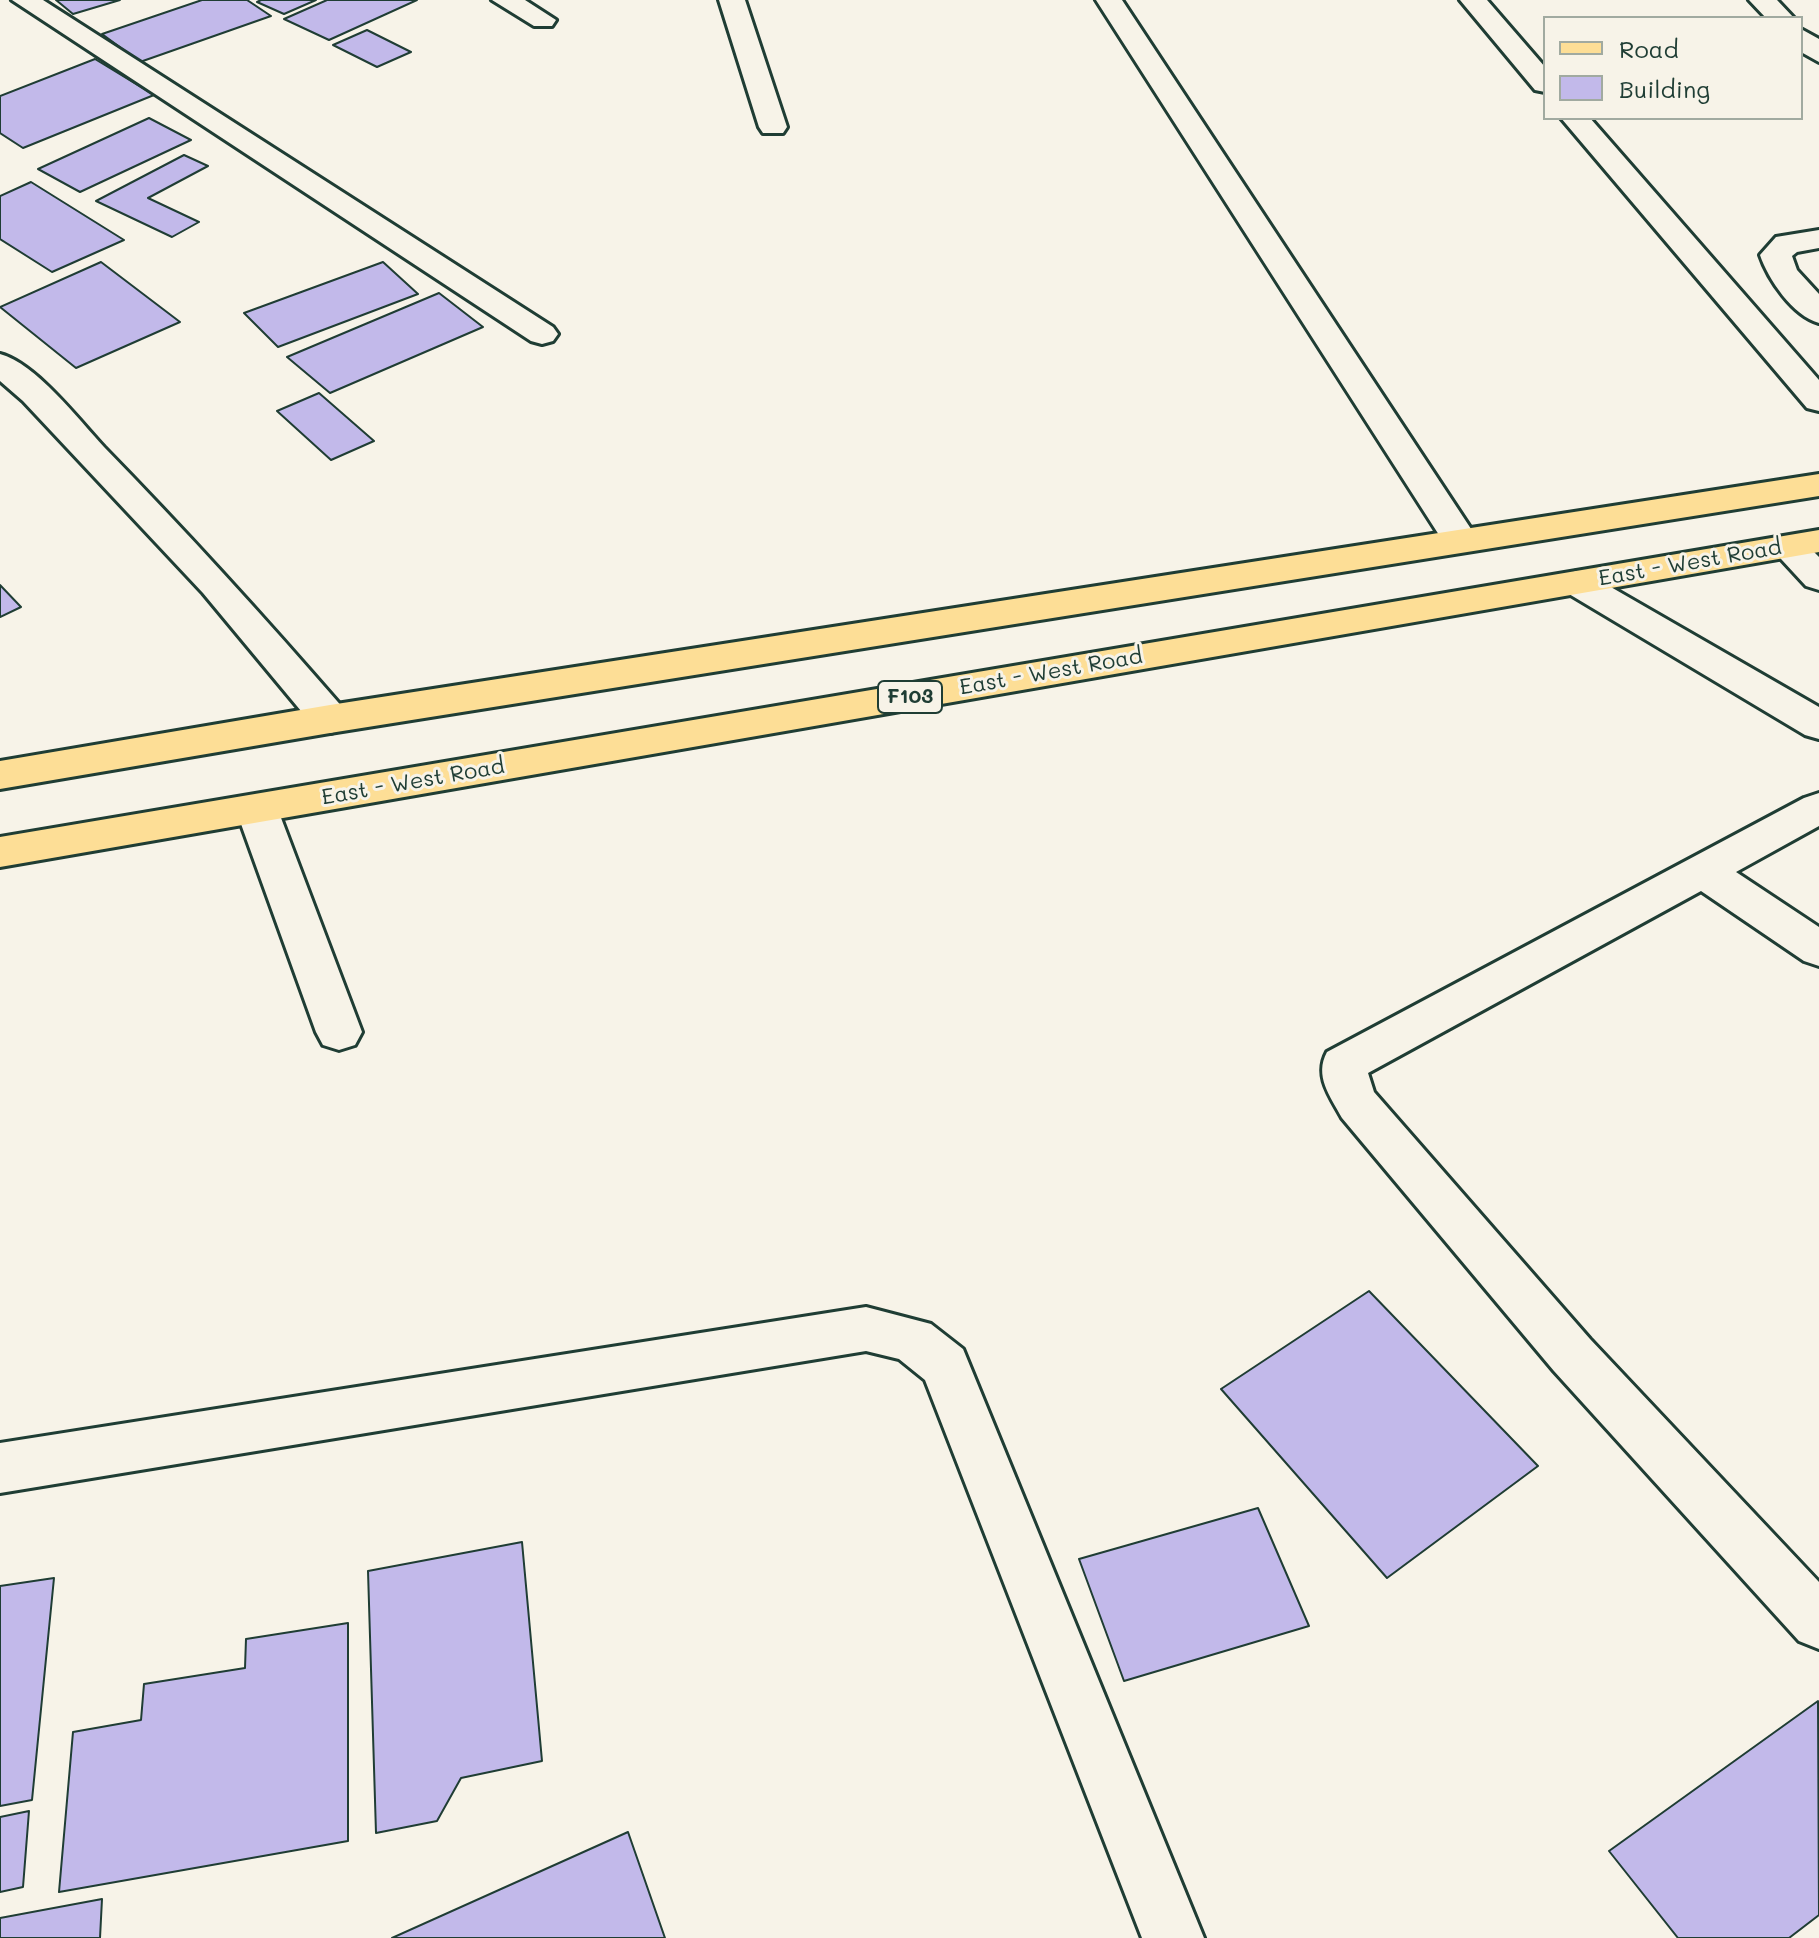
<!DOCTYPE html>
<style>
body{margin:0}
#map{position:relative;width:1819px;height:1938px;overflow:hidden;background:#f7f3e8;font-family:Mali,sans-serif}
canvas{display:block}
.legend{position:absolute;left:1543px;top:16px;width:260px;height:104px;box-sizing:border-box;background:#f7f3e8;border:2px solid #a1aaa0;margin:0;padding:10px 14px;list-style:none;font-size:24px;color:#1f3d34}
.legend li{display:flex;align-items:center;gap:16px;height:40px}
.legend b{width:40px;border:2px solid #a1aaa0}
</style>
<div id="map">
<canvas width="1819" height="1938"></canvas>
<ul class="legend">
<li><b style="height:10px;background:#fdde96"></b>Road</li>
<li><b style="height:22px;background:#c2b9ea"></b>Building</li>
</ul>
</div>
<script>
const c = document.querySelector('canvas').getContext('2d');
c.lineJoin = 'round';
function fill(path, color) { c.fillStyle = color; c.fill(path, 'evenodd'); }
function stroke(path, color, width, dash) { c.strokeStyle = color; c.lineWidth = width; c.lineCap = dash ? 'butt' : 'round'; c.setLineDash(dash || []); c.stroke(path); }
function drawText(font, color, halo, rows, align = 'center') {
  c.font = font + ' Mali,sans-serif'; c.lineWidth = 6; c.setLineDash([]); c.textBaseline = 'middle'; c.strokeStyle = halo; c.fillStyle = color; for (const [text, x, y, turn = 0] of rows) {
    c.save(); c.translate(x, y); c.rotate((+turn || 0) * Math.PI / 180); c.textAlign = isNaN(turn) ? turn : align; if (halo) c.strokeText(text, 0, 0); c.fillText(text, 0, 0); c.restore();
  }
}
const building = new Path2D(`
 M56,0H120L73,14Z
 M202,0H247L271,16L140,62L102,34Z
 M261,0H316L284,14L257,2Z
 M327,0H417L329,40L284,19Z
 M367,30L411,52L377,67L333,45Z
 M95,59L154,95L23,148L0,133V96Z
 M149,118L191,140L80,192L38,169Z
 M184,155L208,166L148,198L199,222L172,237L96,201Z
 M31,182L124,240L52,272L0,239V196Z
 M101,262L180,322L76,368L0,307Z
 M383,262L418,294L278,347L244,313Z
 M439,293L483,327L330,393L287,357Z
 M319,393L374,441L331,460L277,411Z
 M0,585L21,607L0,617Z
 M1369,1291L1538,1466L1387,1578L1221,1389Z
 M1258,1508L1309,1626L1124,1681L1079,1559Z
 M522,1542L542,1761L461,1778L437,1821L376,1833L368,1571Z
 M54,1578L32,1800L0,1806V1586Z
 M348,1623V1841L59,1892L73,1732L141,1720L144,1684L245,1668L246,1639Z
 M1818,1701L1819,1915L1789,1938H1678L1609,1851Z
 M29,1811L23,1887L0,1892V1817Z
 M628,1832L665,1938H392Z
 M102,1899L100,1938H0V1918Z`);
const minor = new Path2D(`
 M12,0H43L553,327L558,334L553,341L542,344L531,341Z
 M492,0H525L556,20L552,26H534Z
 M719,0H745L787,127L783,133H763L759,127Z
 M1096,0H1122L1479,541L1474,549L1461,552L1448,549Z
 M1460,0H1487L1545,67V92L1535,90Z
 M1749,0H1777L1794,18H1766Z
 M1801,29L1819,39V62L1801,52Z
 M1561,118H1590L1819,380V411L1807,408Z
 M1819,230V248L1797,252L1792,256L1797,270L1819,294V323C1793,316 1768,279 1760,255L1776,237Z
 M0,354C35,363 79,420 104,447C187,532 266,619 344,709L350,719L344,729L330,733L316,729L203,593L23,401L0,381Z
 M1788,536L1801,539L1819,557V590L1806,586L1770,547L1775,539Z
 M1577,571L1590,575L1819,707V739L1805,735L1564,591L1559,583L1564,575Z
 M1819,793V826L1736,872L1819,927V966L1804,961L1701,891L1368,1073L1374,1092L1590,1339L1819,1582V1649L1799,1641L1554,1371L1342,1118C1330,1096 1314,1076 1327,1052L1804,798Z
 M257,795L272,800L278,810L362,1032L355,1045L339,1050L323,1045L316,1032L236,810L242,800Z
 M866,1307L931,1324L963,1349L1204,1938H1142L925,1380L899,1359L866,1351L0,1493V1443Z`);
const major = new Path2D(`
 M1819,474V496L330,733L0,789V761L330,705Z
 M1819,530V552L0,867V837Z`);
const shields = [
 [910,697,64]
];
const shieldNames = [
 ["F103",910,697]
];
const streetNames = [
 ["East - West Road",1690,563,-10],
 ["East - West Road",1051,672,-10],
 ["East - West Road",413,782,-10]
];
fill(building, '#c2b9ea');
stroke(building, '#1f3d34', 2);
stroke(minor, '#1f3d34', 6);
stroke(major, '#1f3d34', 6);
fill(minor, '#f7f3e8');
fill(major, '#fdde96');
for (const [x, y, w] of shields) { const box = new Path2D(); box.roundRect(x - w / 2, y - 16, w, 32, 6); c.fillStyle = '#f7f3e8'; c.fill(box); stroke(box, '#1f3d34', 2); }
drawText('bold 20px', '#1f3d34', null, shieldNames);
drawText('22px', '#1f3d34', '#f7f3e8', streetNames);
</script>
